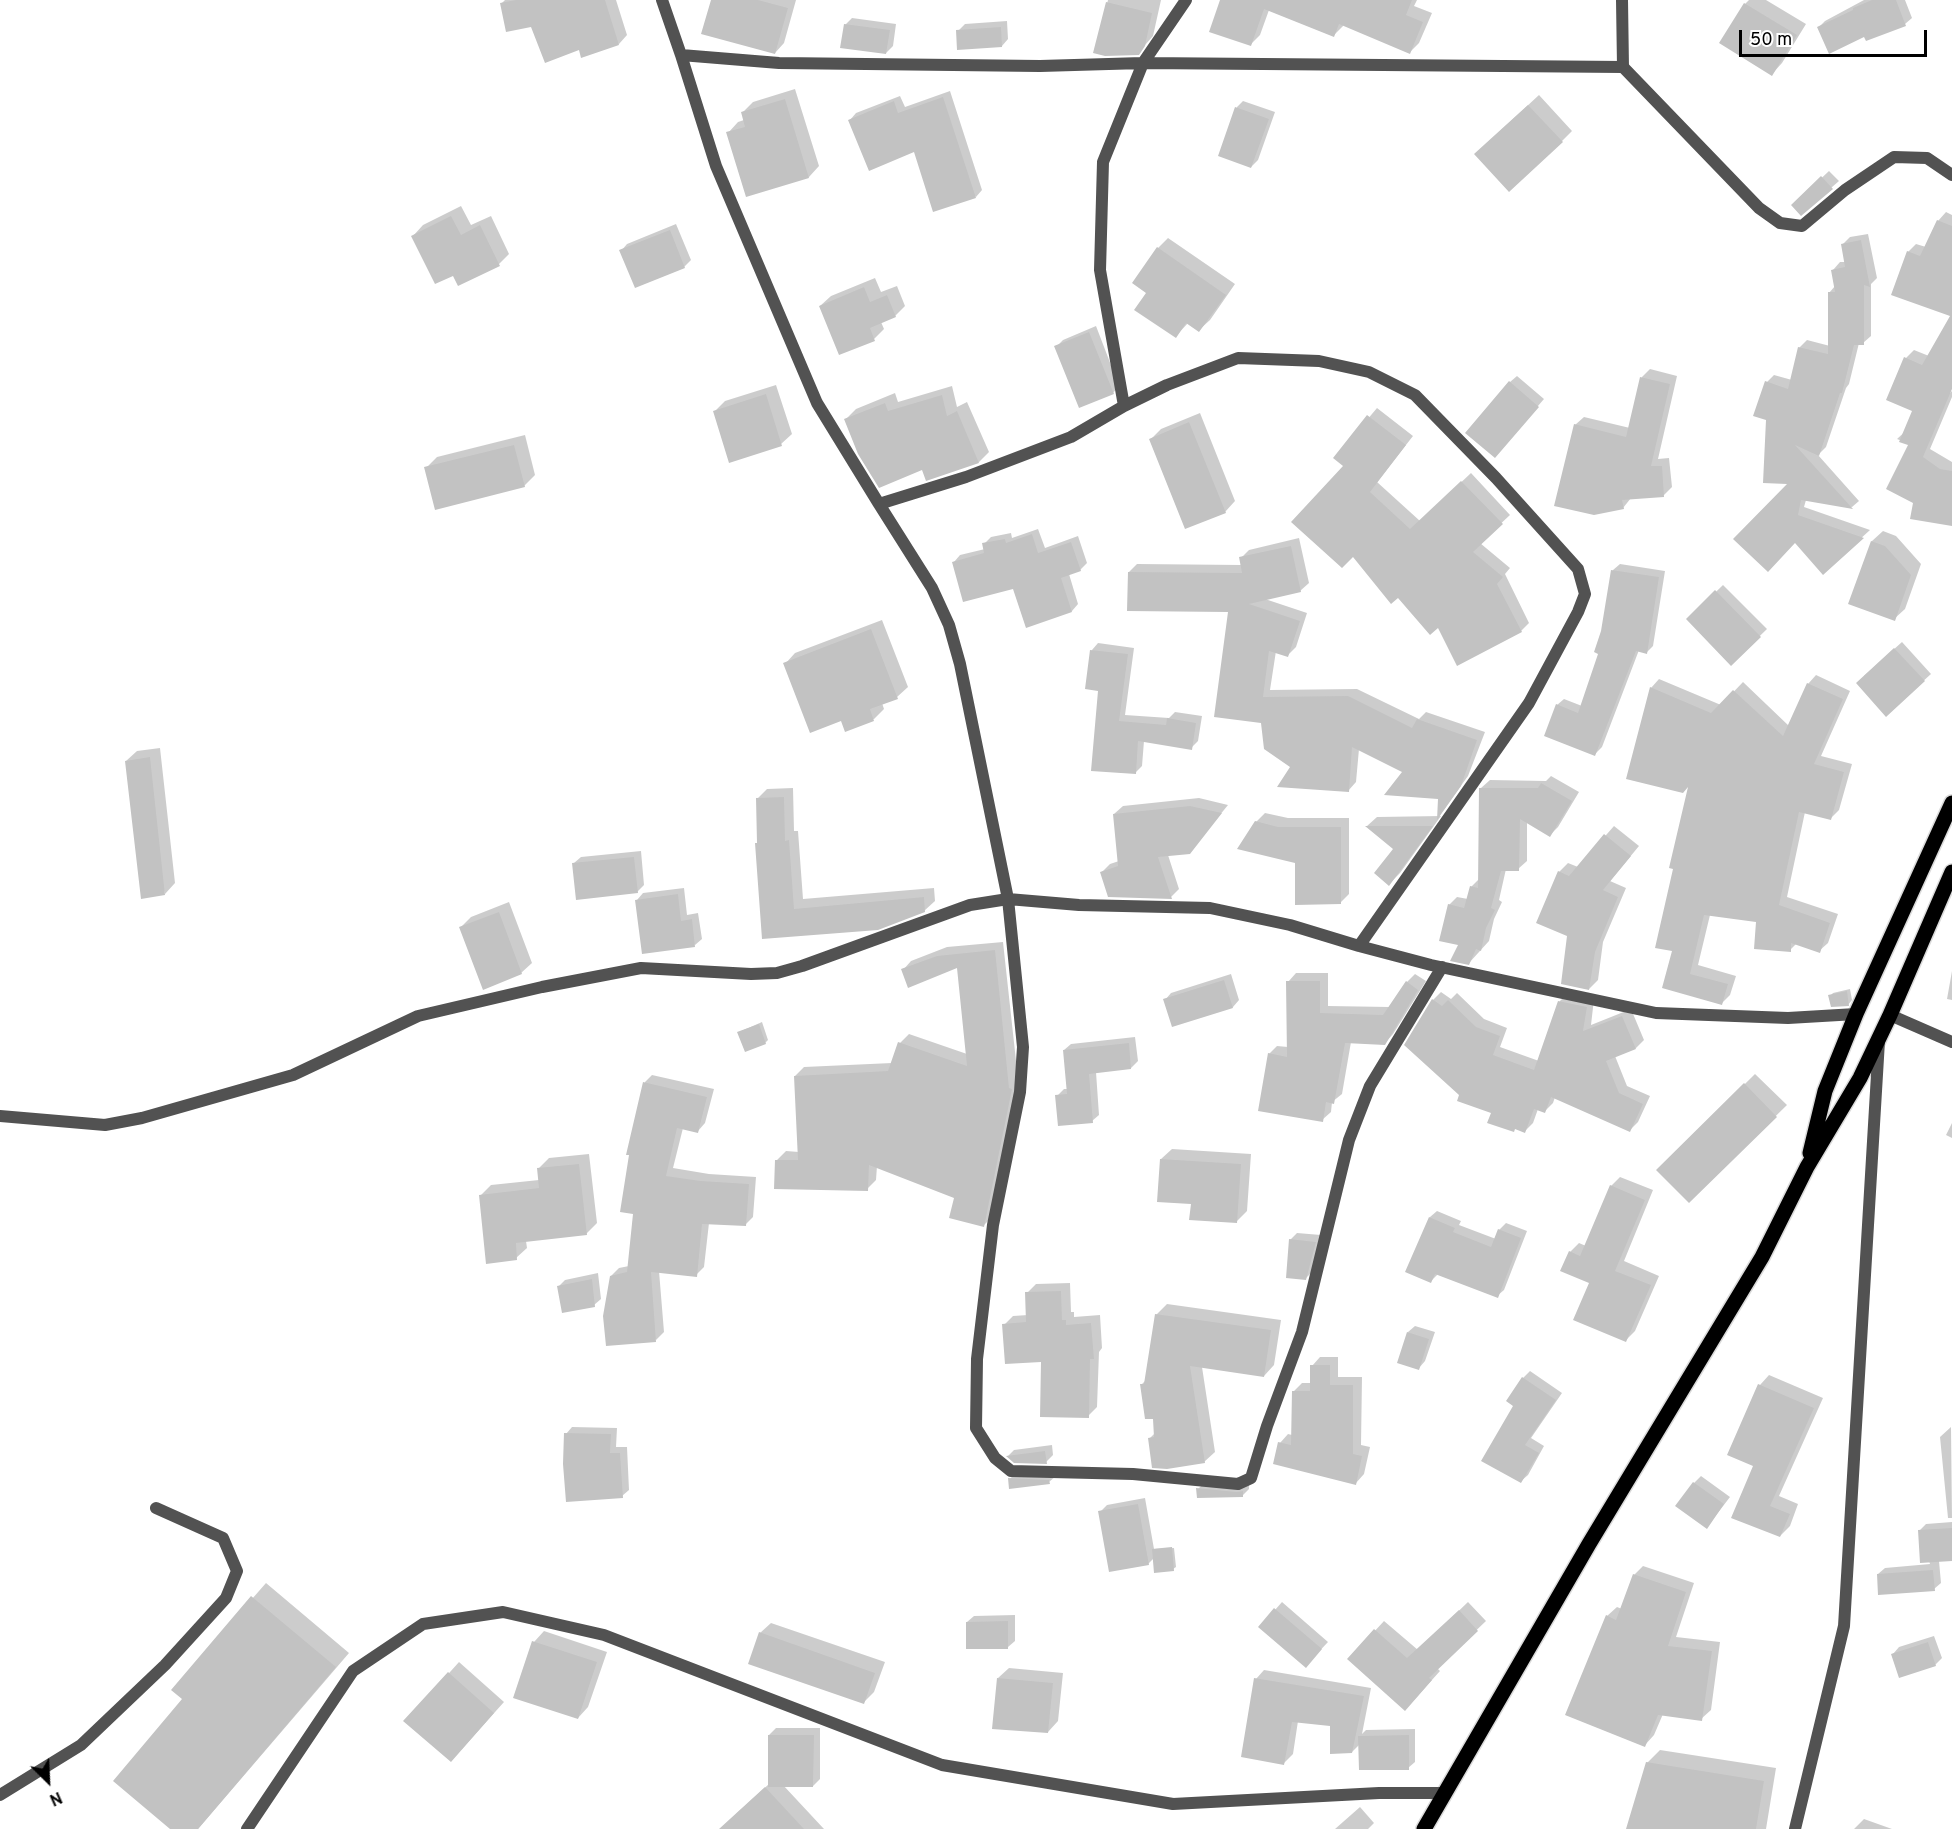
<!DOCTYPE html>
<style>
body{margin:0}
#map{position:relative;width:1952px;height:1829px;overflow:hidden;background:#fff;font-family:Overpass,sans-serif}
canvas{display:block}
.north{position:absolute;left:18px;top:1751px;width:60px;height:60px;-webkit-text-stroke:4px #fff;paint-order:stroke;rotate:156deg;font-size:16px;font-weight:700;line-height:24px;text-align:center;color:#000}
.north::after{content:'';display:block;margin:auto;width:21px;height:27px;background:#000;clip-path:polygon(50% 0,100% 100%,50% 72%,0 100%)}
.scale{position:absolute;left:1739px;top:30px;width:188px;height:27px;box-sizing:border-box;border:3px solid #000;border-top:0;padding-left:8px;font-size:18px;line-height:21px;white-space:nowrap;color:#000;-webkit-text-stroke:4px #fff;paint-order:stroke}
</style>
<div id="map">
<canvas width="1952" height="1829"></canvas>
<div class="north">N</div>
<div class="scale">50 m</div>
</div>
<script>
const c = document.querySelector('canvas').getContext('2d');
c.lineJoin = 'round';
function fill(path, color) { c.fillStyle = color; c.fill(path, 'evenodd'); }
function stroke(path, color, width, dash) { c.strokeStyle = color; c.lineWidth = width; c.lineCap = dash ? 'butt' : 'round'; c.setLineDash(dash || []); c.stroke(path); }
const shadow = new Path2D(`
 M505,0H616L627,35L619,44L532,25L501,4Z
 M712,0H796L784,43L775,53Z
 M1108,0H1161L1153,36L1138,53L1095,52Z
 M1221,0H1417L1414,6L1432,13L1419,43L1410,52L1344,25L1334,35L1269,10L1260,35L1251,44Z
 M1749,0H1766L1806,24L1782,63L1772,74L1745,4Z
 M1864,0H1905L1912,18L1905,24L1865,35L1818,28L1825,21Z
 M852,18L896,24L893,46L886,53L845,25Z
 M1007,21L1008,39L1002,46L958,31L965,24Z
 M795,89L819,166L809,177L747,195L728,133L738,122L744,120L742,113L753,102Z
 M950,91L982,190L976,197L915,150L850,120L856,113L900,96L905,107Z
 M1539,95L1572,131L1562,141L1486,144Z
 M1243,101L1275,112L1258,160L1251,167L1220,155L1237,107Z
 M1829,171L1839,181L1801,214L1793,205Z
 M461,206L471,225L491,216L509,254L499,264L453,274L413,236L423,225Z
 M1946,212L1952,215V315L1908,252L1916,244L1926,247L1938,221Z
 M676,224L691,260L684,267L621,251L627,244Z
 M1868,234L1877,278L1871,284V336L1863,343H1859L1849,384L1846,388L1826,447L1818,455L1859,501L1852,507L1806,500L1804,507L1870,530L1823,573L1795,541L1790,482L1767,419V382L1774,375L1792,380L1799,348L1807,340L1830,346L1829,293L1835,286L1833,270L1840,262H1846L1842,245L1850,237Z
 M1168,238L1235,284L1210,320L1199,330L1188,323L1176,336L1148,293L1158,248Z
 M875,278L881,292L897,286L905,306L895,316L881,322L884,329L874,339L820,306L831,296Z
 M1952,316V368L1940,402L1952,391V397L1930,449L1952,462V524L1914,502L1910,444L1897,439L1924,414L1906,358L1914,350L1929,356Z
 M1096,326L1119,386L1113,393L1056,347L1063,340Z
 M1650,369L1677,376L1658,459L1669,458L1672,487L1664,495L1631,498L1623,508L1575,425L1584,417L1630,428L1642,377Z
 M1517,376L1544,399L1501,449L1510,382Z
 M776,385L792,434L781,444L714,412L725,401Z
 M952,386L957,407L967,402L989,452L979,462L927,479L922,468L846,419L856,409L895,393L898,402Z
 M1377,408L1413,436L1377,482L1420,521L1471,473L1510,515L1480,543L1510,568L1505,574L1529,623L1521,631L1438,626L1345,466L1335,458Z
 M1200,413L1235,501L1225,512L1151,439L1161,429Z
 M525,435L535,475L524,486L426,468L437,457Z
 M1038,529L1045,548L1078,536L1087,563L1080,570L1069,574L1078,604L1072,611L1026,626L1014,588L954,562L960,555L985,549L984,544L991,537L1011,533L1012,538Z
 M1883,531L1896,536L1921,564L1905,609L1894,619L1850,604L1872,541Z
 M1299,538L1309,583L1300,591L1265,599L1307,613L1296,647L1288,655L1276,651L1270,690L1357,689L1419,719L1426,712L1485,732L1468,776L1439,816L1440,798L1404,771L1359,749L1356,782L1348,791L1292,766L1263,721L1230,611L1129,572L1137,564L1242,565L1241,558L1249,550Z
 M1620,564L1665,571L1653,646L1646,653L1639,650L1602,747L1595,754L1557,705L1564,699L1582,706L1600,653L1613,570Z
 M1723,585L1767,629L1731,664L1688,619Z
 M882,620L908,687L897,697L882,703L884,709L874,719L846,730L841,719L785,664L795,653Z
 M1902,642L1931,674L1886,715L1864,676Z
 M1098,643L1134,648L1125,715L1169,718L1175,712L1202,716L1198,741L1191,748L1144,741L1142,766L1135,773L1099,690L1092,650Z
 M1816,675L1850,691L1821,756L1852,764L1839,810L1830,819L1805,812L1787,897L1838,914L1828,943L1819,951L1797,943L1790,950L1758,921L1710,915L1698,965L1736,976L1730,995L1722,1003L1663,987L1674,950L1675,868L1690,784L1651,688L1659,679L1721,705L1743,682L1789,726L1808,684Z
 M160,748L175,883L165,894L126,761L137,751Z
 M1551,776L1579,792L1558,827L1550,835L1527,821V861L1518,869H1506L1499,900L1502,902L1494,919L1489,941L1469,963L1460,944L1449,905L1457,897L1468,899L1471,887L1480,878L1481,788L1490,780L1546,781Z
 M793,788L794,831H798L803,899L934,888L935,901L924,911L764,938L757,799L767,789Z
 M1199,798L1228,805L1189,853L1168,855L1179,889L1171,897L1102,872L1110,864L1119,861L1114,814L1123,806Z
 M1265,813L1288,818H1349V894L1340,903L1256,822Z
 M1441,816L1400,873L1389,884L1396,849L1367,826L1377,817Z
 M1614,826L1639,846L1610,881L1626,888L1603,942L1598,980L1589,989L1568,935L1559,872L1568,863L1578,867Z
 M641,851L644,885L637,892L574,863L581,857Z
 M684,888L687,915L698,913L702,939L695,945L637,900L643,893Z
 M509,902L532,963L521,973L461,927L471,917Z
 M1003,942L1018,1079L993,1216L984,1225L956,1197L877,1166L876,1180L867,1189L777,1160L786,1151L799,1152L795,1076L804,1067L892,1063L900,1043L909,1034L967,1054L958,966L903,970L911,961L947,947Z
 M1952,971V1000L1947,999Z
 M1296,973H1328V1006L1390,1007L1407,982L1415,974L1426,981L1393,1034L1385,1043L1351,1042L1342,1094L1332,1102L1331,1112L1322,1120L1269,1054L1277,1046L1288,1047V982Z
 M1231,974L1239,1000L1233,1007L1165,1000L1171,993Z
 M1850,989L1852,1000L1848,1005L1830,996L1833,993Z
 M1441,992L1451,999L1457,993L1484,1019L1507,1028L1500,1047L1539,1061L1560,1001L1568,993L1594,999L1591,1025L1631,1009L1644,1040L1636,1048L1615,1056L1627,1086L1650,1096L1638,1122L1630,1130L1555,1097L1553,1103L1545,1111L1538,1109L1533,1123L1525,1131L1461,1095L1433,1000Z
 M762,1022L768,1040L765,1043L739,1032Z
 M1135,1037L1138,1061L1131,1068L1096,1072L1099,1115L1092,1121L1057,1096L1064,1089H1068L1064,1050L1071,1044Z
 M1755,1074L1787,1105L1689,1201L1658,1170Z
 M652,1075L714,1089L705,1123L698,1131L683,1128L673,1168L709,1174L756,1177L753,1217L745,1225L709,1223L704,1267L696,1275L659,1271L664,1332L656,1340L611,1276L619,1268L629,1266L645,1082Z
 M1952,1123V1138L1946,1135Z
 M1172,1149L1251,1154L1247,1211L1237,1221L1192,1203L1161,1159Z
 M589,1154L597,1223L586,1234L526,1241L527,1248L516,1258L481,1195L491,1185L539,1180L538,1169L549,1158Z
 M1620,1177L1653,1190L1624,1261L1659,1276L1635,1331L1626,1340L1570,1252L1579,1243L1586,1246L1611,1186Z
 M1437,1211L1461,1221L1459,1225L1496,1239L1499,1230L1506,1223L1527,1231L1504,1290L1497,1296L1438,1274L1431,1281L1430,1217Z
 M1297,1233L1321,1235L1313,1271L1306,1278L1290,1240Z
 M598,1273L601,1299L594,1305L559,1286L565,1280Z
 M1070,1283L1071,1312H1074V1317L1100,1315L1102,1348L1099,1352L1097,1407L1088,1416L1042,1360L1004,1325L1013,1316L1028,1315L1027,1293L1036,1284Z
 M1167,1304L1281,1320L1274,1365L1264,1376L1202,1367L1215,1452L1204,1462L1149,1439L1155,1433L1154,1418L1141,1385L1146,1380L1156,1315Z
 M1415,1326L1435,1332L1425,1361L1419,1368L1408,1332Z
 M1320,1357H1338V1377H1362L1361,1445L1370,1447L1364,1474L1356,1483L1280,1443L1288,1434L1292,1435L1293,1392L1302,1383H1311L1312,1366Z
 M1530,1371L1562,1393L1531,1438L1544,1446L1528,1475L1521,1481L1515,1406L1523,1378Z
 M1769,1375L1823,1398L1779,1496L1798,1504L1790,1526L1780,1536L1755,1465L1729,1454L1760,1385Z
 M572,1427L617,1428L616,1447H627L629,1490L622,1496L566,1434Z
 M1951,1427L1952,1518H1948L1940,1437Z
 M1052,1445L1053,1455L1046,1462L1008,1456L1014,1450Z
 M1016,1472L1056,1476L1049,1482L1010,1479Z
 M1701,1476L1730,1497L1707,1527L1694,1483Z
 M1205,1482L1249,1485V1489L1242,1496L1198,1489Z
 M1145,1498L1154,1549L1174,1548L1176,1567L1173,1569L1154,1558L1148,1564L1100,1512L1107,1505Z
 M1952,1522V1560L1939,1561L1941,1583L1934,1589L1878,1574L1885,1568L1930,1564L1919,1531L1926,1524Z
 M1643,1566L1694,1583L1676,1637L1720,1642L1711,1710L1701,1719L1663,1714L1654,1735L1645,1745L1607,1616L1617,1607L1622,1609L1634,1575Z
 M266,1583L349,1653L198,1829H172L184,1699L173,1689Z
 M1282,1602L1328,1642L1312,1659L1260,1627Z
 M1468,1602L1486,1621L1437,1668L1440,1671L1414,1700L1349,1659L1384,1621L1418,1650Z
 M1015,1615V1641L1008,1647L967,1622L974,1616Z
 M771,1623L885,1662L874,1692L864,1702L760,1633Z
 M544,1631L607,1652L588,1707L578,1718L515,1697L534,1642Z
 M1934,1636L1942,1658L1935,1665L1893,1654L1899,1647Z
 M459,1662L504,1702L461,1750L406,1721Z
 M1009,1668L1063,1673L1058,1721L1048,1732L998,1678Z
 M1264,1670L1371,1688L1362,1734L1366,1730L1415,1729V1762L1408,1768L1360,1744L1352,1752L1331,1725L1298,1721L1293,1754L1284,1763L1256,1679Z
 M776,1728H820V1779L813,1786L783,1785L824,1829H730L736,1814L769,1784V1735Z
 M1660,1750L1776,1768L1766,1829H1627L1647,1763Z
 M1360,1807L1374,1823L1368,1829H1335Z
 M1864,1819L1892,1829H1854Z`);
const building = new Path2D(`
 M516,0H605L619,45L581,58L579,50L545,63L531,27L506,32L500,3Z
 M711,0H758L788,8L775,54L701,34Z
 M1220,0H1412L1406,15L1423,22L1410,54L1339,24L1334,37L1264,9L1251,46L1209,32Z
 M1872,0H1896L1906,26L1866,41L1864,37L1829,54L1817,27L1853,10V8Z
 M1106,2L1152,13L1145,46L1139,55L1105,56L1093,53Z
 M1744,3L1797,35L1772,76L1719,43Z
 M844,24L890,30L886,54L840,48Z
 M1001,27L1002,47L957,50L956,30Z
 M943,97L976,198L933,212L914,152L869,171L848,120L894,101L898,113Z
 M785,99L809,178L746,197L726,132L745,127L741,112Z
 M1528,105L1563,142L1509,192L1474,154Z
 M1235,107L1269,119L1251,168L1218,156Z
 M1821,176L1833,189L1801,216L1791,205Z
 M451,216L461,235L480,225L500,266L458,286L453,276L435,284L411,236Z
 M1937,220L1952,226V389L1923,457L1940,469L1952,471V526L1910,519L1913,503L1886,489L1908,445L1899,442L1912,411L1886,400L1904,357L1922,365L1950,316L1891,295L1907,251L1920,256Z
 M670,230L685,268L635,288L619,250Z
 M1861,240L1870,287L1864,285V345H1854L1842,393H1840L1819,456L1795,445L1853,509L1801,500L1798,515L1864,538L1823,575L1795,543L1768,572L1733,539L1787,484L1763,483L1766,420L1753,416L1765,381L1788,389L1798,347L1828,354V292H1835L1831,270L1845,267L1841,244Z
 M1157,247L1226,295L1199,332L1186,323L1176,338L1134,310L1146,293L1132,283Z
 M864,287L870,302L887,295L896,317L870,328L875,341L839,355L819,306Z
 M1089,332L1114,394L1079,408L1054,346Z
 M1640,377L1670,384L1651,466H1662L1664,497L1622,500L1624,509L1594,515L1554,506L1574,424L1626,437Z
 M1509,381L1539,407L1495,458L1465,433Z
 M766,394L782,446L729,463L713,411Z
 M942,395L947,416L957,411L979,463L926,481L922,470L879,488L858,454L844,419L885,403L888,411Z
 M1367,415L1406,445L1370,492L1410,529L1461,481L1503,524L1473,552L1503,577L1497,584L1522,632L1457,666L1438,628L1430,635L1398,598L1391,604L1353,557L1342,568L1291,522L1343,466L1333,458Z
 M1189,422L1226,513L1185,529L1149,439Z
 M514,445L525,487L435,510L424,467Z
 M1032,534L1038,553L1071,542L1081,571L1061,578L1072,612L1026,628L1013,589L963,602L952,562L984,553L982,543L1005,539L1006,543Z
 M1871,541L1885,546L1911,575L1895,621L1848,604Z
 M1291,546L1301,592L1249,604L1300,621L1288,657L1269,651L1263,697L1348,696L1412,728L1417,719L1477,740L1461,786L1437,820L1438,799L1384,795L1402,772L1352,747L1349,792L1277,787L1290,767L1264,749L1261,723L1214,717L1228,612L1127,611L1128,572L1242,573L1239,557Z
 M1611,570L1659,577L1647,654L1636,651L1595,756L1544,736L1556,704L1578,713L1598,654L1594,652L1601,631Z
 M1715,590L1761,637L1731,666L1686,619Z
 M871,629L898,699L870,709L874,721L845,732L841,721L810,733L783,663Z
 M1894,648L1925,681L1886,717L1856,683Z
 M1090,650L1128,654L1119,721L1166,725L1167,718L1196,723L1192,750L1138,741L1136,774L1091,771L1098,691L1085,689Z
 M1807,683L1843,699L1814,764L1844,772L1831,820L1799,812L1779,905L1830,923L1820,953L1791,943V952L1754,949L1756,922L1704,915L1690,974L1728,984L1722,1005L1662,988L1672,951L1655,948L1673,869L1669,868L1688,787L1683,793L1626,779L1650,687L1711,713L1733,690L1783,736Z
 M150,757L165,895L141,899L125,761Z
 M1541,783L1572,801L1550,837L1520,819L1519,871H1501L1491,908L1495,910L1486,928L1481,951L1476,949L1469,965L1450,961L1458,945L1439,941L1448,904L1464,908L1470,886L1478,888L1479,788H1538Z
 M784,797L785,841L789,840L794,909L924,897L925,912L878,930L762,939L755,843H757L756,798Z
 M1190,806L1222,813L1190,854L1158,857L1172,899L1108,897L1100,872L1118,866L1113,814Z
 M1255,821L1278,827H1341V904L1295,905V863L1237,849Z
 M1365,826H1433L1389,886L1374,873L1393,849Z
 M1604,834L1631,856L1603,890L1618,897L1595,952L1589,990L1561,984L1567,936L1536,923L1558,871L1569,876Z
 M634,857L638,893L576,900L572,863Z
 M678,894L681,921L692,919L695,947L642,954L635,900Z
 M499,912L522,974L483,990L459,927Z
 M995,950L1009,1088L1012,1089L984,1227L949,1218L954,1198L869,1165L868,1191L774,1189L775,1160H798L794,1076L888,1071L898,1042L967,1066L957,968L908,988L901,969L937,956Z
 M1224,980L1233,1008L1172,1027L1163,999Z
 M1286,981H1320V1013L1383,1015L1406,981L1418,990L1385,1045L1345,1043L1334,1104L1326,1102L1323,1122L1258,1111L1268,1053L1287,1057Z
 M1847,991L1849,1006L1831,1007L1828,995Z
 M1432,999L1442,1006L1448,1000L1476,1027L1500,1036L1493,1055L1534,1070L1558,1001L1587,1007L1583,1031L1622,1016L1636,1049L1606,1061L1619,1093L1643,1104L1630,1132L1551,1097L1545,1113L1534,1109L1525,1133L1515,1129L1514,1132L1487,1123L1491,1113L1457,1101L1459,1095L1404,1045Z
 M759,1024L766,1044L745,1052L737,1032Z
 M1129,1043L1131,1069L1089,1074L1093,1123L1058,1126L1055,1095L1067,1094L1063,1050Z
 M643,1082L707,1097L698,1133L677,1128L666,1176L701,1181L749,1184L746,1226L702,1224L697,1277L651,1272L656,1342L606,1346L603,1316L610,1276L627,1272L633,1214L620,1212L629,1155H626Z
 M1744,1083L1777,1117L1689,1203L1656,1170Z
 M1160,1159L1241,1164L1237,1223L1189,1220L1191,1204L1157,1202Z
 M579,1164L587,1235L516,1243L517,1260L486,1264L479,1195L539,1188L537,1168Z
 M1610,1185L1645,1200L1615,1271L1651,1285L1626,1342L1573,1320L1589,1283L1560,1271L1569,1251L1580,1256Z
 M1429,1217L1455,1228L1453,1232L1491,1247L1498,1229L1521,1238L1498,1298L1435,1274L1431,1283L1405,1272Z
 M1289,1239L1316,1242L1306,1280L1286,1278Z
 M592,1279L595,1307L562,1313L557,1286Z
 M1061,1291L1062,1320H1066V1325L1091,1323L1094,1359H1090L1089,1418L1040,1417L1041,1362L1005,1364L1002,1324L1026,1322L1025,1292Z
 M1155,1314L1271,1330L1264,1377L1190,1366L1205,1463L1167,1469L1152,1468L1148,1438L1154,1437L1153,1419H1145L1140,1384H1144Z
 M1407,1332L1429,1339L1419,1370L1397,1363Z
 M1310,1365H1330V1385H1353V1454L1362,1456L1356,1485L1273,1464L1278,1442L1291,1445L1292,1391H1310Z
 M1522,1377L1556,1400L1525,1445L1539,1453L1521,1483L1481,1461L1513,1406L1506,1401Z
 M1758,1384L1814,1408L1770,1506L1790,1514L1780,1537L1731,1518L1753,1466L1727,1455Z
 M564,1433L611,1434L610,1453H620L623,1498L566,1502L563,1464Z
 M1045,1451L1047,1464L1014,1463L1006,1456Z
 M1008,1478L1049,1480L1050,1484L1009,1489Z
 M1693,1482L1724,1504L1707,1529L1675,1506Z
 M1196,1488L1237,1492L1243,1491V1497L1197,1498Z
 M1138,1504L1149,1565L1109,1572L1098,1511Z
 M1952,1528V1561L1920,1563L1918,1530Z
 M1172,1547L1174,1571L1154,1573L1152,1549Z
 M1933,1570L1935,1591L1878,1595L1877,1574Z
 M1633,1574L1686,1592L1668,1646L1712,1651L1702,1721L1658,1715L1645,1747L1565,1715L1606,1615L1616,1620Z
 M251,1596L336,1667L198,1829H170L113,1781L182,1699L171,1690Z
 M1274,1608L1322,1649L1306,1668L1258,1627Z
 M1459,1610L1478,1631L1429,1678L1432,1680L1405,1711L1347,1659L1374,1629L1407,1658Z
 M1008,1621V1649H966V1622Z
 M759,1632L875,1673L864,1704L748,1664Z
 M532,1641L597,1662L578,1719L513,1698Z
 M1928,1642L1936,1666L1899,1678L1891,1654Z
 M448,1672L494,1713L451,1762L403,1721Z
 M997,1678L1053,1683L1048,1733L992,1729Z
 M1254,1678L1364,1696L1352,1753L1330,1754V1726L1292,1722L1284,1765L1241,1757Z
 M768,1735H814L813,1787H768Z
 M1409,1735V1770H1359L1358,1736Z
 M1646,1762L1764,1781L1756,1829H1626Z
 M765,1787L804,1829H719Z`);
const street = new Path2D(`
 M662,0L681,55L716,166L817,403L879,504
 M1622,0L1623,67
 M681,55L779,63L1040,66L1143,63L1623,67L1759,208L1780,223L1802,226L1845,190L1894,157L1927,158L1952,175
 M1124,406L1100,270L1103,162L1143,63L1186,0
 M1359,946L1529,703L1578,612L1585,594L1578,569L1496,478L1415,395L1369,372L1319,361L1238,358L1167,385L1124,406L1071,437L966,477L879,504L932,588L949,625L960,664L1008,899L1023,1047L1020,1092L993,1225L977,1359L976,1428L995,1458L1011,1471L1133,1474L1238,1484L1251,1478L1267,1426L1302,1332L1349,1140L1370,1086L1442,967
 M1890,1015L1952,1042
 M0,1116L105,1125L142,1118L293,1075L418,1016L542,987L641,968L751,974L777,973L802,966L970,905L1008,899L1079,905L1210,908L1290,925L1359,946L1431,965L1656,1013L1788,1018L1856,1014
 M0,1795L81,1745L165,1665L226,1598L237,1571L223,1538L156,1508
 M247,1829L353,1671L423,1624L503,1612L604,1635L942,1765L1173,1804L1379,1793H1444
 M1795,1829L1844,1626L1879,1041`);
const primary = new Path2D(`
 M1810,1153L1825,1091L1856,1014L1952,803
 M1424,1829L1589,1544L1762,1257L1807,1167L1860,1078L1890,1015L1952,872`);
fill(shadow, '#0003');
fill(building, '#c2c2c2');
stroke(primary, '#dbdbdb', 18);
stroke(street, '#525252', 12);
stroke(primary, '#000', 15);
</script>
